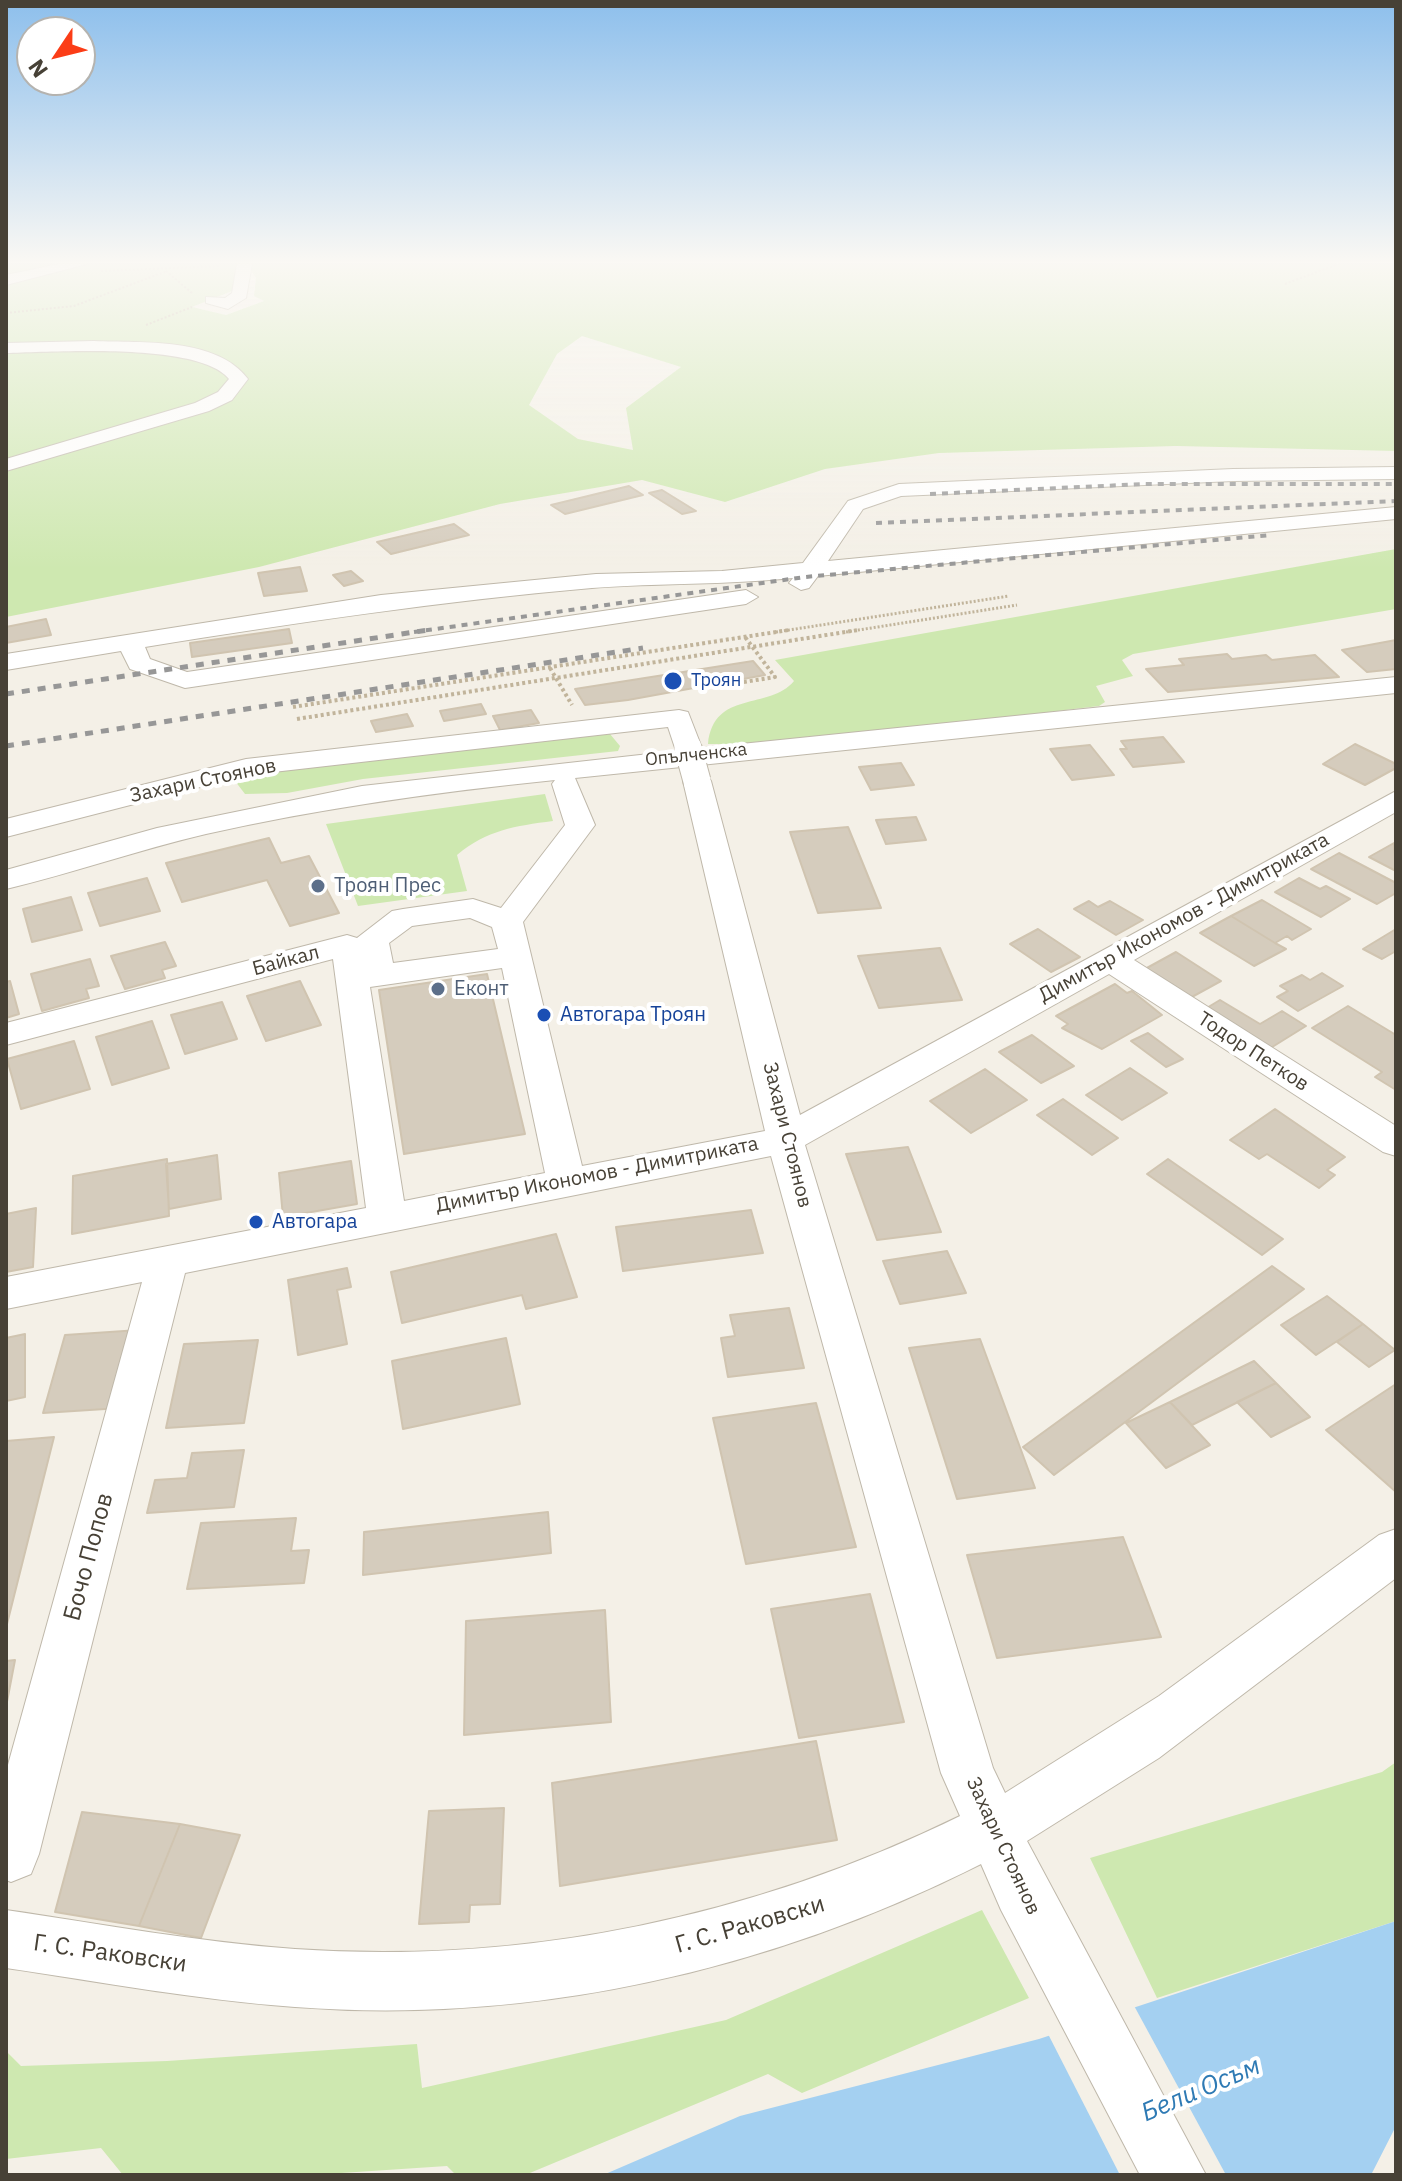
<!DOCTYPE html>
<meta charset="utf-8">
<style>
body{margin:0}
#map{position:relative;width:1402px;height:2181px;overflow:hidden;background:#f4f0e7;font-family:"IBM Plex Sans",sans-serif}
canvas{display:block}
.frame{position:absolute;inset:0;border:8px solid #474136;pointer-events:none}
.north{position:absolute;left:16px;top:16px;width:80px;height:80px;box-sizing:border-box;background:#fff;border:2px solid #b5b3af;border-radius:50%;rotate:235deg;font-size:22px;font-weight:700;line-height:32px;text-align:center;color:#474136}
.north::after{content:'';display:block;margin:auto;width:28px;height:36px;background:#fb3d17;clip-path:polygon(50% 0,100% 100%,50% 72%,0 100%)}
</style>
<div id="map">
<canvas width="1402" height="2181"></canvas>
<div class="frame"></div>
<div class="north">N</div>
</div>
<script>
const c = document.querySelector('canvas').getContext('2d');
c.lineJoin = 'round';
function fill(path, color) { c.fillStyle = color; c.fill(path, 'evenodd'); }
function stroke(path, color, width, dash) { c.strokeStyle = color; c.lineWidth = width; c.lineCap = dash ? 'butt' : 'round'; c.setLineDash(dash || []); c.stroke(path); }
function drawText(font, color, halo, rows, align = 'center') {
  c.font = font + ' "IBM Plex Sans",sans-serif'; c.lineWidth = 8; c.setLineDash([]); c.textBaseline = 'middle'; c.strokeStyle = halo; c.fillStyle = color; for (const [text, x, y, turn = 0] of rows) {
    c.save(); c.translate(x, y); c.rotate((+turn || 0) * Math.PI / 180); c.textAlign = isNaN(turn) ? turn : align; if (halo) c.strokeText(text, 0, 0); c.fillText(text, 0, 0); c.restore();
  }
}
const green = new Path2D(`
 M6,264H239L237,289L192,307L226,315L264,301L254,296L256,278L247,264H1396V451L1176,446L939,453L825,469L725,502L642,480L500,504L259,567L6,617ZM582,336L681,367L626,408L633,450L578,439L529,405L557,354Z
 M1396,549V609L1133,654L1122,660L1133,676L1096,686L1105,702L1099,706C970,721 838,746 708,744C714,689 769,711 794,681L775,660Z
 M610,734L620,746L618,751L363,779L287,793L245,794L235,781L251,771L337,759Z
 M545,794L553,821C515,826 487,830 457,855L467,891L358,906L326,824Z
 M1396,1762V1921L1157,1998L1090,1858L1382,1772Z
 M982,1910L1029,1998L802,2093L768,2074L525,2175H456L447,2166L311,2175H123L101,2148L6,2159V2051L21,2066L167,2061L417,2044L422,2088L726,2020Z`);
const water = new Path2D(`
 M1396,1921V2126L1371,2175H603L740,2116L1039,2039Z`);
const pier = new Path2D(`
 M1132,2002L1226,2175H1120L1047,2032Z`);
const building = new Path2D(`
 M629,486L643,495L565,514L551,505Z
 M662,490L696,511L682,514L649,493Z
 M454,524L469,535L391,554L377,542Z
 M300,567L307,591L264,596L258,573Z
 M351,571L363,581L344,586L333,575Z
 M46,619L51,635L6,643V627Z
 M289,629L292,643L192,657L190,643Z
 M1396,640V669L1367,672L1342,650Z
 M1227,654L1232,659L1266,655L1272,660L1315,655L1339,677L1168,692L1146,669L1184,665L1179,659Z
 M753,661L765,675L628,700L585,705L575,689Z
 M481,704L486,714L444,721L440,711Z
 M531,710L539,723L500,730L493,716Z
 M407,714L413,726L376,732L371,721Z
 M1163,737L1184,762L1133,767L1120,749H1127L1121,741Z
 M1355,744L1396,764V768L1365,785L1323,764Z
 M1090,745L1114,775L1072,780L1050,749Z
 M901,763L914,785L871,790L859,767Z
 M916,817L926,840L886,844L876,820Z
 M848,827L881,908L818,913L790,832Z
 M269,838L281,863L309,856L339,913L290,926L267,880L182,902L166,863Z
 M1394,843L1396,871L1369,857Z
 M1339,853L1396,883V893L1377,904L1311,869Z
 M147,878L160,911L100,926L88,893Z
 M1299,878L1320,889L1326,886L1350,899L1321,917L1275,892Z
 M71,897L82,930L32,942L23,909Z
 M1262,900L1311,929L1292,940L1287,936L1275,943L1231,916Z
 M1089,901L1098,907L1110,901L1143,920L1116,935L1074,909Z
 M1231,916L1275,943L1286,949L1254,966L1200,933Z
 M1038,929L1080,957L1051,972L1010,944Z
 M1396,929V951L1382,959L1363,949Z
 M165,942L176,966L162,970L165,978L125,989L111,956Z
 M940,948L962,1000L879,1008L858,956Z
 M1176,952L1221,981L1190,998L1145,969Z
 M90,959L99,986L86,989L89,998L42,1011L31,974Z
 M1322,973L1343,986L1298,1011L1277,997L1288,991L1280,986L1302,975L1310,980Z
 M487,974L525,1134L404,1154L379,990Z
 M10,981L19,1014L6,1018V982Z
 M300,981L321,1025L266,1041L247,996Z
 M1115,984L1127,993L1132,991L1162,1015L1102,1049L1062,1028L1068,1024L1056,1016Z
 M1220,1000L1260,1024L1282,1011L1306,1026L1269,1049L1205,1009Z
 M222,1002L237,1039L185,1054L171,1015Z
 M1348,1006L1396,1035V1090L1375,1077L1382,1072L1312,1028Z
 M152,1021L169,1068L112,1085L96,1037Z
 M1148,1033L1183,1059L1166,1067L1131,1041Z
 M1032,1035L1074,1066L1041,1083L999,1052Z
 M74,1041L90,1089L21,1109L7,1059Z
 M1130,1068L1167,1093L1122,1120L1086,1095Z
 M985,1069L1027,1100L971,1133L930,1101Z
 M1063,1099L1118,1138L1092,1155L1037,1115Z
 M1275,1109L1345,1157L1327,1170L1335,1175L1319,1188L1267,1154L1259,1159L1230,1140Z
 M908,1147L941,1232L877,1240L846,1154Z
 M217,1155L221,1199L169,1209L166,1164Z
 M167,1159L169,1216L72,1234L73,1176Z
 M1168,1159L1283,1239L1262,1255L1147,1174Z
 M351,1161L357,1204L283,1217L279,1173Z
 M36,1208L33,1267L6,1272V1214Z
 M751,1210L763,1253L623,1271L616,1227Z
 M556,1234L577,1297L526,1309L522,1295L402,1323L391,1272Z
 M947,1251L966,1293L900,1304L883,1261Z
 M1272,1266L1304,1289L1054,1475L1023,1447Z
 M347,1268L351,1287L337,1290L347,1344L298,1355L288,1280Z
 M1327,1296L1363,1324L1316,1355L1281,1325Z
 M789,1308L804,1368L728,1377L721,1338L735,1336L730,1315Z
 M1363,1324L1395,1350L1369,1367L1337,1342Z
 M139,1330L121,1408L43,1413L65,1335Z
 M25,1334V1397L6,1401V1338Z
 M506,1338L520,1404L403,1429L392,1361Z
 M980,1339L1035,1488L957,1499L909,1348Z
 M258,1340L244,1423L166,1428L184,1344Z
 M1254,1361L1276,1383L1192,1425L1170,1402Z
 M1276,1383L1310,1417L1271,1437L1237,1402Z
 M1396,1384V1492L1326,1430Z
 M1170,1402L1210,1445L1166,1468L1126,1423Z
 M816,1403L856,1547L746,1564L713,1418Z
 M54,1437L7,1624H6V1441Z
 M244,1450L234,1507L147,1513L155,1480L187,1478L192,1453Z
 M548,1512L551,1553L363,1575L364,1532Z
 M296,1518L291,1551L309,1550L304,1583L187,1589L201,1523Z
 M1123,1537L1161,1637L997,1658L967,1555Z
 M870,1594L904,1722L799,1738L771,1609Z
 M605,1610L611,1722L464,1735L466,1621Z
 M15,1660L6,1707V1661Z
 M816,1741L837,1840L560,1886L552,1783Z
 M504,1808L500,1904L470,1905L469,1922L419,1924L429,1811Z
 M82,1812L180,1824L139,1926L55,1912Z
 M180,1824L240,1835L201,1938L139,1926Z`);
const pathFar2 = new Path2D(`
 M101,271L219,266
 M166,271L192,293
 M1285,284L1338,264
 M6,313L74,306L167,271
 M146,325L192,307`);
const pathFar1 = new Path2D(`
 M776,632L1009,596
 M846,632L1017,605`);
const path = new Path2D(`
 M550,668L572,705
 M732,684L775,677L745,637
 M293,707L789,630
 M297,719L858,630`);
const minor = new Path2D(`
 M59,264H87L6,285V275Z
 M237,264H252L246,298L228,309L206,303V297L225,298L232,293Z
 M94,341C142,343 217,337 248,379L232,400L209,411L6,471V459L195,403L218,392L229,379C200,342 53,352 6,353V343Z
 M1396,467V479L1233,481L901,496L863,509L828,561L1396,507V519L818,576L809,588L801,590L789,583L793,578C726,585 659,583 592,588C442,601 294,623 145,647L150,659L187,672L746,590L758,597L746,604L185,688L130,669L121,651L6,670V654L381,595L596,574L722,571L803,563L848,501L899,484L1233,469Z
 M1396,677V693L575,778L595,825L523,922L582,1166L765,1131L683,781L687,775H707L711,781L800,1115L1396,791V812L1134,960L1396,1126V1156L1383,1152L1109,974L805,1145L993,1768L1005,1793L1159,1696L1379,1535L1396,1529V1578L1159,1758L1027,1841L1206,2175H1140L1001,1910L981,1864C769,1971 532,2025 295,2007C198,2000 102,1982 6,1968V1910C102,1924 198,1942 295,1949C525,1965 754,1917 960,1816L941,1773L771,1156L185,1273L39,1854L31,1874L11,1882L6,1880V1772L142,1282L6,1309V1277L366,1208L333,959L6,1045V1023L347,935L357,938L392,911L403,909L473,899L501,908L565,825L552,784L555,780C437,792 321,808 206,834C138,850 73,873 6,889V870L157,828L362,786L676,751L668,727L247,775L6,837V819L246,759L679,710L688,712L702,748ZM470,918L492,927L498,949L393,963L389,943L412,926ZM502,968L545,1173L404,1201L370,987Z`);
const railFar1 = new Path2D(`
 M930,494L1145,484H1396
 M876,523L1396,501
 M414,632L805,577L1271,535`);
const rail = new Path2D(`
 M6,694L428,630
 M6,746L643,648`);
const minorBridge = new Path2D(`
 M688,748L697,781`);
const markers = [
 [673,681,10,"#1a4fb4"],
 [318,886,8,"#5c6f8a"],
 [438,989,8,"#5c6f8a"],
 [544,1015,8,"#1a4fb4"],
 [256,1222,8,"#1a4fb4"]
];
const farTransitnames = [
 ["Троян",691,681]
];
const farStreetnames = [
 ["Опълченска",696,755,-6]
];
const streetNames = [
 ["Захари Стоянов",203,781,-12],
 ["Димитър Икономов - Димитриката",1184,918,-29],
 ["Байкал",286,961,-15],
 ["Тодор Петков",1253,1052,33],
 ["Захари Стоянов",787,1135,76],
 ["Димитър Икономов - Димитриката",597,1175,-11],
 ["Захари Стоянов",1003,1846,65]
];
const serviceNames = [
 ["Троян Прес",334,886],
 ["Еконт",454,989]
];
const transitNames = [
 ["Автогара Троян",560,1015],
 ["Автогара",272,1222]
];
const nearStreetnames = [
 ["Бочо Попов",89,1557,-75],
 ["Г. С. Раковски",750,1925,-16],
 ["Г. С. Раковски",110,1954,8]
];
const nearWaternames = [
 ["Бели Осъм",1201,2090,-23]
];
fill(green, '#cee8b0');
fill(water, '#a4d0f1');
fill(pier, '#f4f0e7');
fill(building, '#d5ccbd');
stroke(building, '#d0c4b0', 2);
stroke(minor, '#bfb8aa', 2);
stroke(pathFar2, '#c1b49b', 2, [2, 2]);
stroke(pathFar1, '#c1b49b', 3, [2, 2]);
stroke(path, '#c1b49b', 4, [3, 3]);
fill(minor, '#fff');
stroke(railFar1, '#979797', 4, [6, 6]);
stroke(rail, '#979797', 5, [8, 8]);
stroke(minorBridge, '#bfb8aa', 29, []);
stroke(minorBridge, '#fff', 27);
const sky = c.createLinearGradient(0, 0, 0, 569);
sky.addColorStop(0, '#8dbfec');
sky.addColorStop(0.46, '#faf8f4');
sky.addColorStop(1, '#faf8f400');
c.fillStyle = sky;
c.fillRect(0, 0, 1402, 569);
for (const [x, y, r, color] of markers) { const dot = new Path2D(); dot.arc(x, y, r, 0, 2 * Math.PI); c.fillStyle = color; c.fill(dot); stroke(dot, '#fff', 3); }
drawText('18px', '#164399', '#fff', farTransitnames, 'left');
drawText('18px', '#474136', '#fff', farStreetnames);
drawText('20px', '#474136', '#fff', streetNames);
drawText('20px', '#4e5e75', '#fff', serviceNames, 'left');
drawText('20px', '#164399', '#fff', transitNames, 'left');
drawText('24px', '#474136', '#fff', nearStreetnames);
drawText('italic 26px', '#2e7ab4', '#fff', nearWaternames);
</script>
